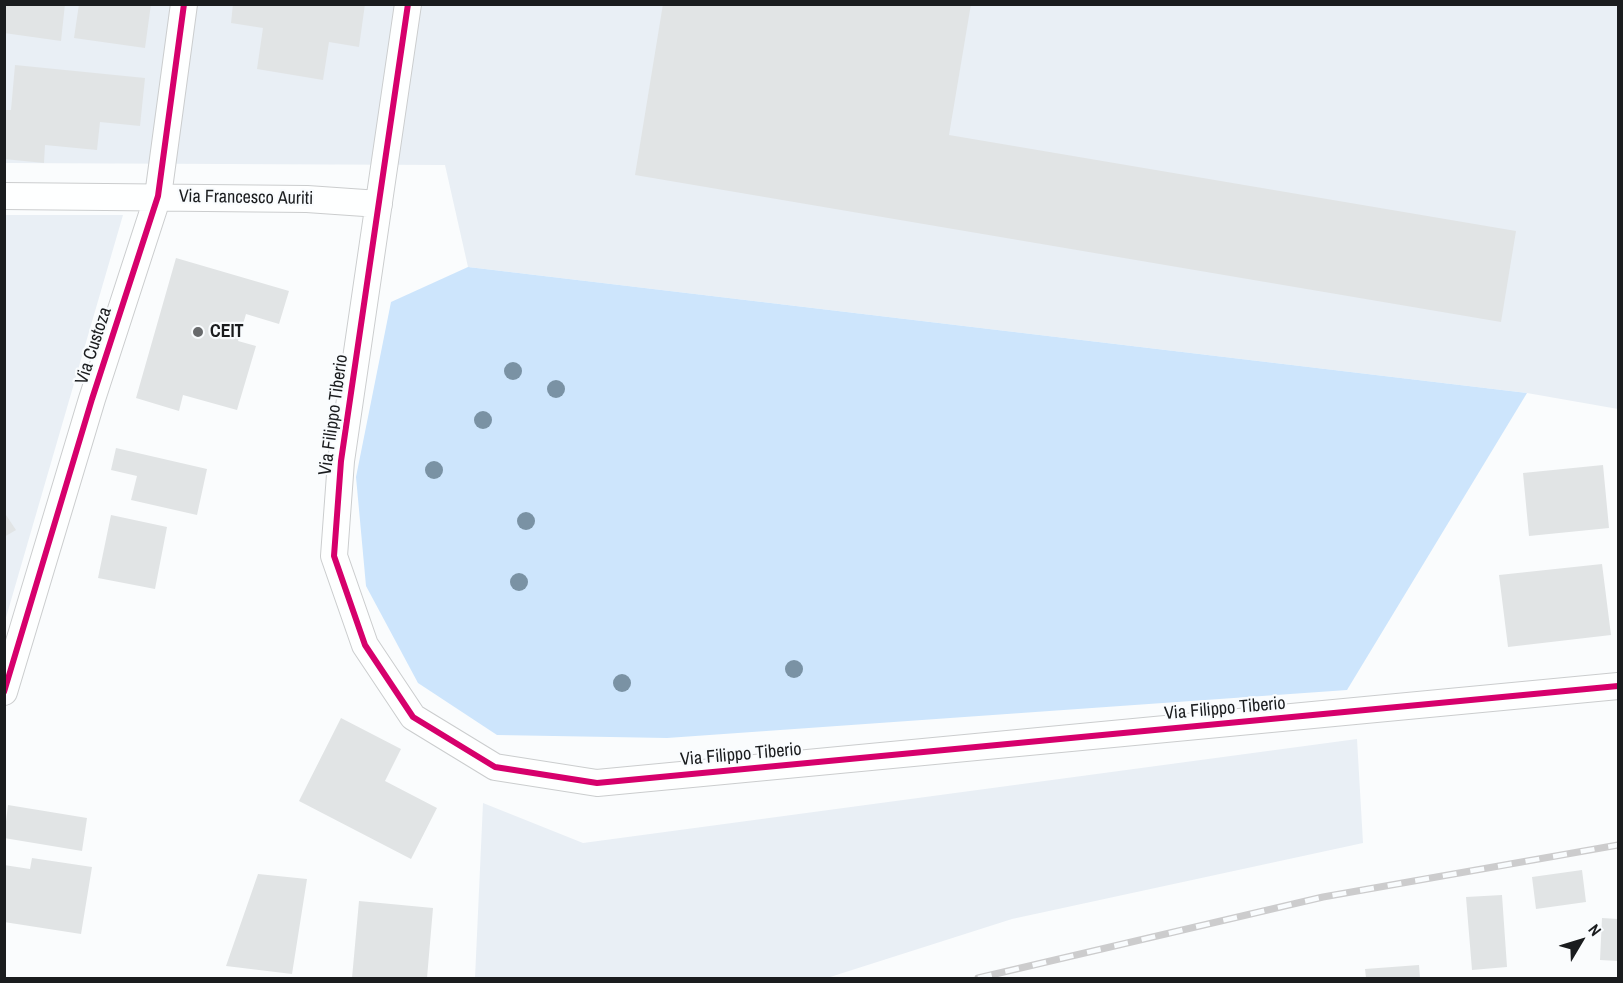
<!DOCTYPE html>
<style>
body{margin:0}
#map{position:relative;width:1623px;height:983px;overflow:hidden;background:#fafcfd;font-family:"Archivo Narrow",sans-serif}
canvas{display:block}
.frame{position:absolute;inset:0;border:6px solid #1a1c1e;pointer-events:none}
.north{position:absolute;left:1551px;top:911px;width:60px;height:60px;-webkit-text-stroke:4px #f9fcfe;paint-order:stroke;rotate:52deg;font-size:16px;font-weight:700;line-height:24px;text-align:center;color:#1a1c1e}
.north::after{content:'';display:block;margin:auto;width:21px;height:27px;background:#1a1c1e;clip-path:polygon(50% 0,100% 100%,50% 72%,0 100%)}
</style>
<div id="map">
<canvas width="1623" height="983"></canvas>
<div class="frame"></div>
<div class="north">N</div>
</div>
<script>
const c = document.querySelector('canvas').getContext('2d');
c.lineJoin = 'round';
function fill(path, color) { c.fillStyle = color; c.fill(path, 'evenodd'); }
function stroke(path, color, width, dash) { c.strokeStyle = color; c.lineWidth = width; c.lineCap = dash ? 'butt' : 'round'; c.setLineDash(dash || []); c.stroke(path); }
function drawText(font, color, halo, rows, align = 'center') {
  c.font = font + ' "Archivo Narrow",sans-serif'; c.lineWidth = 4.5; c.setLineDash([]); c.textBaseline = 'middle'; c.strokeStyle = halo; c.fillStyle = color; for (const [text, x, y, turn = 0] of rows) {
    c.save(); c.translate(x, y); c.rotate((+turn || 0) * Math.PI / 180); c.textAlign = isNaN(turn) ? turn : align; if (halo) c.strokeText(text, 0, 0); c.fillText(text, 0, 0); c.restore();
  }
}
const built = new Path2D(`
 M5,5H1618V409L1527,393L468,267L445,165L5,163Z
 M5,215H123L5,621Z
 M1357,739L1363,843L1012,919L827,978H475L483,803L583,843Z`);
const green = new Path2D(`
 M468,267L1527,393L1347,690L667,738L497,735L418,683L366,586L356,477L391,302Z`);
const building = new Path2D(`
 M4,4H65L61,41L4,33Z
 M79,4H151L145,48L74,38Z
 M233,4H365L359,47L329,42L323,80L257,69L263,28L231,23Z
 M663,4H971L949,135L1516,231L1501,322L635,175Z
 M15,65L145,78L140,126L100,122L97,150L45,145L44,163L4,159V110H11Z
 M176,258L289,291L279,324L246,314L238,341L256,346L237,410L183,395L179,411L136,398Z
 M116,448L207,469L197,515L131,500L137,476L111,470Z
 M1603,465L1609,528L1529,536L1523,473Z
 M4,512L16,530L4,537Z
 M111,515L167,527L155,589L98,578Z
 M1602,564L1611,635L1508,647L1499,575Z
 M341,718L401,749L385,781L437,808L411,859L299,801Z
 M8,805L87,818L82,851L4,838Z
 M32,858L92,867L81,934L4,922V865L30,869Z
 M1582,870L1586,902L1536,909L1532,877Z
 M258,874L307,879L292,974L226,966Z
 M1502,895L1507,967L1472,970L1466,897Z
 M359,901L433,908L427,978H352Z
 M1602,918L1618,919V961L1600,960Z
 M1419,965L1420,978H1366L1365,969Z`);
const minor = new Path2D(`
 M408,4L341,461L334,556L365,645L413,717L495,767L597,783L1618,686
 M4,196L307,199L379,204
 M4,692L92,399L158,196L184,4`);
const rail = new Path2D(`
 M978,978L1323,897L1618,845`);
const cycleway = new Path2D(`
 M408,4L341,461L334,556L365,645L413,717L495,767L597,783L1618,686
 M4,692L92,399L158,196L184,4`);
const trees = [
 [513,371],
 [556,389],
 [483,420],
 [434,470],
 [526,521],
 [519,582],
 [794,669],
 [622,683]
];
const markers = [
 [198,332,6,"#686a6c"]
];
const streetNames = [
 ["Via Francesco Auriti",246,198,1],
 ["Via Custoza",94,346,-72],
 ["Via Filippo Tiberio",334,415,-82],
 ["Via Filippo Tiberio",1225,709,-5],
 ["Via Filippo Tiberio",741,755,-5]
];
const poiNames = [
 ["CEIT",210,332]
];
fill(built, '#e9eff5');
fill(green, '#cde5fc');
fill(building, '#e1e4e5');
stroke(minor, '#cbcdce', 28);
stroke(minor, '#feffff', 26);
stroke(rail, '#cccccd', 7);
stroke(rail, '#f9fcfe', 4.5, [14]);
stroke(cycleway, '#d6006c', 6);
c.fillStyle = '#7a92a4';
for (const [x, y] of trees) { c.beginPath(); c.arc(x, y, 9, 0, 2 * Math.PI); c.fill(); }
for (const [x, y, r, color] of markers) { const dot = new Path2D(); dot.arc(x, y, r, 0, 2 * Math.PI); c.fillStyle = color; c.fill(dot); stroke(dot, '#f9fcfe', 2); }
drawText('18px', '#1a1c1e', '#f9fcfe', streetNames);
drawText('bold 18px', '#1a1c1e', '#f9fcfe', poiNames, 'left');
</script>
